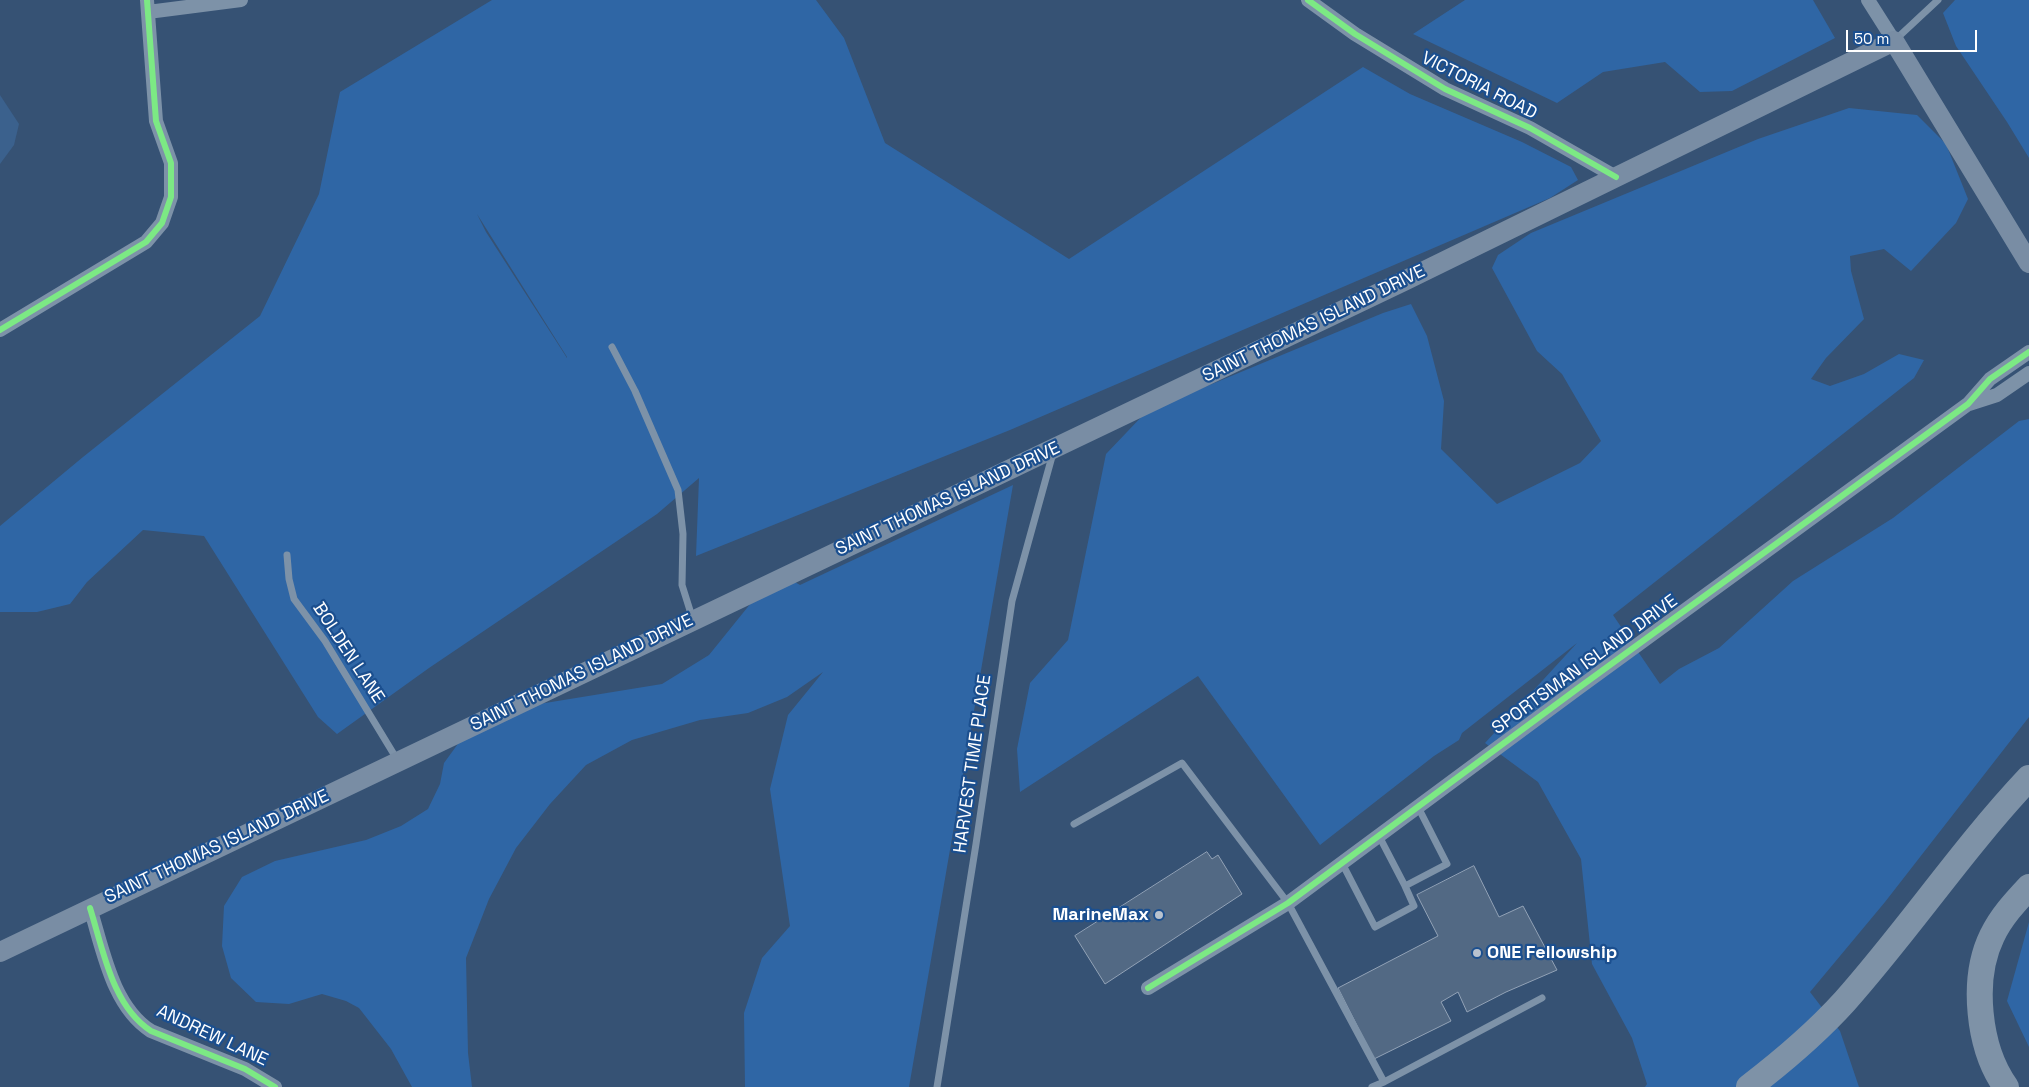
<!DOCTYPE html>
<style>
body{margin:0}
#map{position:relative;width:2029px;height:1087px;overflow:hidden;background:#365274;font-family:"Space Grotesk",sans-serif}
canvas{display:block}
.scale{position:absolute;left:1846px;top:30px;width:131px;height:22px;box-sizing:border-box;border:2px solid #fff;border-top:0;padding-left:6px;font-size:15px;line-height:18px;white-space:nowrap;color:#fff;-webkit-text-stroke:4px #1b4f8f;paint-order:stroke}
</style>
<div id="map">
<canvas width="2029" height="1087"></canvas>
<div class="scale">50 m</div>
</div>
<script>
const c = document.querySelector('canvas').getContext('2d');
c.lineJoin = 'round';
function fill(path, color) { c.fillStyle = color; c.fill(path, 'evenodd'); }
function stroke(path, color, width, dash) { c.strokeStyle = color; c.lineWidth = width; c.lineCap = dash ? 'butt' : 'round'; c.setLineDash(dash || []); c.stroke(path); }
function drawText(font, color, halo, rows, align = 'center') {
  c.font = font + ' "Space Grotesk",sans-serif'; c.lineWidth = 4.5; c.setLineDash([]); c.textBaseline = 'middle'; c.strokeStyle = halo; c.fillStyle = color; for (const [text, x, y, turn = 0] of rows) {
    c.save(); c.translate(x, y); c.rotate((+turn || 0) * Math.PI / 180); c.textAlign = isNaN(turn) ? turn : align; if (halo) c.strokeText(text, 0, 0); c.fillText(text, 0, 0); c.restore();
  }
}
const green = new Path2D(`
 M492,0H816L844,38L885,143L1069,259L1363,67L1410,94L1522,142L1571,167L1578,180L1550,198L1010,430L696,556L699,478L657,514L429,668L337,734L318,717L204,536L143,530L87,582L70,604L37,612H0V526L83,457L260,316L319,194L340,92ZM477,214L567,357V358L486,232Z
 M1465,0H1813L1835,38L1732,91L1700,92L1665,62L1603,72L1557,103L1413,34Z
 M1955,0H2029V158L2007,122L1956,46L1943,13Z
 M1849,108L1917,115L1946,144L1968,199L1956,223L1911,271L1884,249L1850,256L1851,271L1864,319L1826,358L1811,379L1830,386L1864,374L1899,354L1924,360L1914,378L1613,615L1660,684L1679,669L1719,648L1793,581L1893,518L2019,421L2029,419V717L1885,902L1810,992L1840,1031L1859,1087H1645L1647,1084L1632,1038L1592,964L1581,859L1538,782L1485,743L1577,643L1462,733L1459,740L1434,756L1320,845L1198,676L1020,792L1017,749L1030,683L1068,640L1106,454L1147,411L1383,313L1411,304L1427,336L1444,401L1441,449L1497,504L1580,463L1601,441L1562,374L1537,351L1492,268L1498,255L1531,233L1758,139Z
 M1013,485L909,1087H745L744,1013L762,958L790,926L770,789L788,715L823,672L787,697L748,713L700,720L632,740L586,765L550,804L516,848L489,899L466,958L468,1053L472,1087H412L391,1049L359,1008L346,1001L322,994L289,1004L256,1002L231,978L222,946L224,906L242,877L275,861L366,840L401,826L428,809L440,784L444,763L460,741L539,704L662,684L709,655L751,603L793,581L800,585Z
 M2029,922V1047L2007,1001Z`);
const water = new Path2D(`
 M0,95L19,124L14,145L0,164Z`);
const building = new Path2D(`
 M1207,852L1212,859L1218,855L1242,894L1105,984L1075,936Z
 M1474,866L1499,917L1523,906L1557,970L1506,992L1467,1012L1458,992L1441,1002L1451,1021L1374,1059L1338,988L1438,936L1417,895Z`);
const lane = new Path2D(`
 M1894,41L1938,0
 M612,347L635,391L678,490L683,534L682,585L693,620
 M287,555L289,579L294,599L325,641L398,761
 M1074,824L1182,763L1288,903L1384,1082L1372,1087
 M1379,836L1405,886
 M1342,863L1375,927L1414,906L1405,886L1447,864L1418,807
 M1384,1082L1542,998
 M937,1087L976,844L1012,601L1053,453`);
const street = new Path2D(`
 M1308,0L1355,34L1445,89L1530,128L1616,177
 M1868,0L1894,41
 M148,12L241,0
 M0,330L146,242L162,223L171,197V163L156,121L147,0
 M1969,404L1997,395L2029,373
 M90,908C103,949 112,1006 151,1031L245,1069L275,1087
 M1148,988L1288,903L1577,689L1968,404L1990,379L2029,352`);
const secondary = new Path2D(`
 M0,952L1404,281L1894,41L2029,263`);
const highway = new Path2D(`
 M1749,1087C1783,1061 1816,1033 1845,1001C1909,929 1963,848 2029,778
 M2006,1087C1978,1048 1971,979 1992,936C2001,917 2015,902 2029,887`);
const cycleway = new Path2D(`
 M1308,0L1355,34L1445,89L1530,128L1616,177
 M0,330L146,242L162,223L171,197V163L156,121L147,0
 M90,908C103,949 112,1006 151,1031L245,1069L275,1087
 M1148,988L1288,903L1577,689L1968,404L1990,379L2029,352`);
const markers = [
 [1159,915,5,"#b9c2ce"],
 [1477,953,5,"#b9c2ce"]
];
const streetNames = [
 ["VICTORIA ROAD",1479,86,27],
 ["SAINT THOMAS ISLAND DRIVE",1314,324,-26],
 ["SAINT THOMAS ISLAND DRIVE",948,499,-25],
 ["BOLDEN LANE",348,653,57],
 ["SPORTSMAN ISLAND DRIVE",1585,665,-36],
 ["SAINT THOMAS ISLAND DRIVE",582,673,-26],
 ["HARVEST TIME PLACE",973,764,-82],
 ["SAINT THOMAS ISLAND DRIVE",217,847,-25],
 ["ANDREW LANE",212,1036,25]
];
const poiNames = [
 ["MarineMax",1149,915],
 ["ONE Fellowship",1487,953,"left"]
];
fill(green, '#2f66a5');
fill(water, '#3b618d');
fill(building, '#526984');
stroke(building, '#92a2b6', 1);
stroke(lane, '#7d92a8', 7);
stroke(street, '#7d92a8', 14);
stroke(secondary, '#798da4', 20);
stroke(highway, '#7e92a7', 26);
stroke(cycleway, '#7ce984', 6);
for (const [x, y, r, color] of markers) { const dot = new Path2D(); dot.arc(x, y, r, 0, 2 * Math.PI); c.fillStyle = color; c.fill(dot); stroke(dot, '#1b4f8f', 2); }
drawText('18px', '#fff', '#1b4f8f', streetNames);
drawText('bold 18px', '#fff', '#1b4f8f', poiNames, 'right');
</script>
